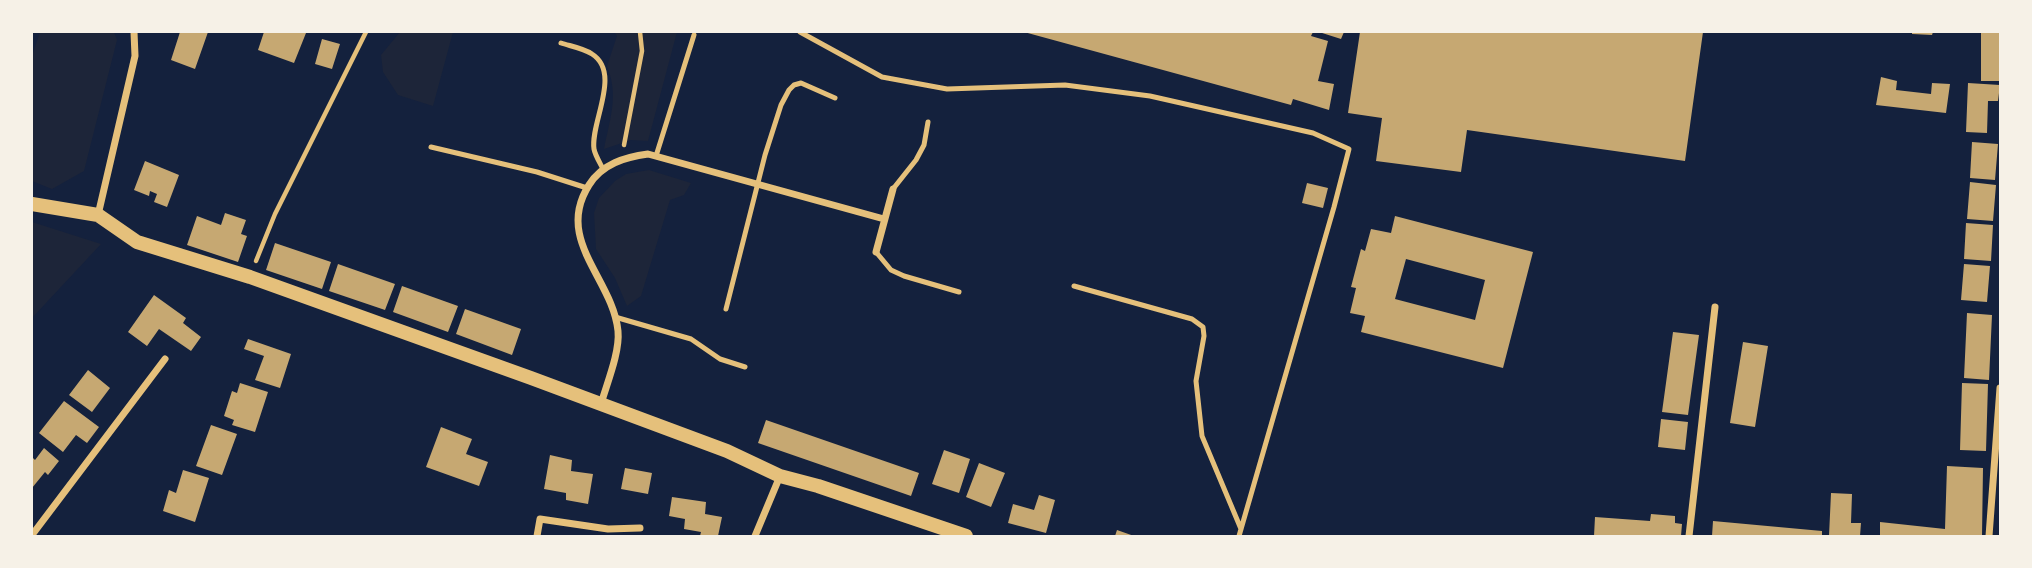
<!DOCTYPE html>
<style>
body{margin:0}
#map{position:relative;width:2032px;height:568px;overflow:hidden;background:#14213d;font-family:"IBM Plex Sans",sans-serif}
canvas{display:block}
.frame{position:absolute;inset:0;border:33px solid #f6f1e7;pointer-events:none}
</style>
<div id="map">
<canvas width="2032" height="568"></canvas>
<div class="frame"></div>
</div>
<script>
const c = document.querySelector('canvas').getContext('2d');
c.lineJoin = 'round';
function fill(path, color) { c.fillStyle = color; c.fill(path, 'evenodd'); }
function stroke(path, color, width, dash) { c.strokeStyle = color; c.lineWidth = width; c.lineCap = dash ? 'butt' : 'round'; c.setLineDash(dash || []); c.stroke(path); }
const green = new Path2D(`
 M40,32H114L117,40L84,171L52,189L32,181V56Z
 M400,32H453L433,106L398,95L383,72L381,55Z
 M614,32H677L648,141L631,140L604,149C610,118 619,96 607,66L617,36Z
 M649,170L691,183L684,195L670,200L641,296L627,306L615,278L596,249L594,213L599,198L615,181L626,174Z
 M32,222L101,244L32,318Z`);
const building = new Path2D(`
 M180,32H208L195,69L171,60Z
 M264,32L306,33L294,63L258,50Z
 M1024,32H1313L1311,36L1328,41L1318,81L1334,84L1329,110L1293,99L1291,105Z
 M1319,32H1344L1341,39Z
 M1360,32H1703L1685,161L1467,130L1461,172L1376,161L1382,118L1348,113Z
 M1912,32H1933L1932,35L1912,34Z
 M1981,32H2000V81H1981Z
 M322,39L340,44L332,69L315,64Z
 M1881,77L1897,81L1896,90L1931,94L1932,83L1950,84L1946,113L1876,105Z
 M1968,83L2000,85L1998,101H1988L1987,133L1966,132Z
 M1972,142L1998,144L1995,180L1970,178Z
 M145,161L179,175L167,207L154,202L157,194L150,191L149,196L134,190Z
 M1970,182L1996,185L1993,221L1967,219Z
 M1307,183L1328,188L1323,208L1302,203Z
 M225,213L246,220L241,234L247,236L238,262L187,245L197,216L221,225Z
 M1395,216L1533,252L1503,368L1361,332L1365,316L1350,313L1356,288L1351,287L1361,249L1365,251L1371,229L1391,233ZM1406,259L1485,280L1475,320L1395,299Z
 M1966,223L1993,225L1991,261L1964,259Z
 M275,243L331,262L322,289L266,270Z
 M338,264L395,284L385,310L329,291Z
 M1964,264L1990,266L1987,302L1961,300Z
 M402,286L458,306L448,332L393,312Z
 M154,295L186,318L183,323L201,337L191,351L159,329L147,346L128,332Z
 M465,309L521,329L512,355L456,334Z
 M1967,313L1992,315L1989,380L1964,378Z
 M1673,332L1699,335L1688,415L1662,412Z
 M248,339L291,354L280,388L255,380L264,356L244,349Z
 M1743,342L1768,346L1755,427L1730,423Z
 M88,370L110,388L92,412L69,395Z
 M240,383L268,392L255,432L232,425L234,420L224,416L232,391L237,393Z
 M1962,383L1988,384L1986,451L1960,450Z
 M64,401L99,427L87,443L76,435L63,452L39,433Z
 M1661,419L1688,422L1685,450L1658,447Z
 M766,420L919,473L911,496L758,443Z
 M211,425L237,434L222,475L196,466Z
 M441,427L472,439L466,454L488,462L479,486L426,467Z
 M44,448L59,461L48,475L45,472L32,488V457L35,460Z
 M944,450L970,459L959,493L932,484Z
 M550,455L572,460L571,471L593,474L588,504L566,500V493L544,489Z
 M979,463L1005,473L991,507L966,497Z
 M1947,466L1983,468L1982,536H1880V522L1945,529Z
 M625,468L652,473L648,494L621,489Z
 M183,470L209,478L195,522L163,511L169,490L176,493Z
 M1831,493L1852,494L1851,523H1861L1860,536H1829Z
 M1039,495L1055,500L1046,533L1008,523L1013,504L1034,510Z
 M672,497L706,502L705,514L722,517L718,536H700L701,532L684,529L685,519L669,516Z
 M1651,514L1675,516V523L1682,524L1681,536H1594L1595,517L1650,521Z
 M1713,521L1822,531V536H1712Z
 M1117,530L1134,536H1115Z`);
const path = new Path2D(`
 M624,145L642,51L640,32
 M256,261L275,214L366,32`);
const service = new Path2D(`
 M800,32L882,77L947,89L1065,85L1150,96L1313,133L1349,149L1334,207L1239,536
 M561,43C570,46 583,48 592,54C622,73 590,123 594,149C595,155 600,163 603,169
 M431,147L537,172L587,188
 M656,156L694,35
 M893,189L916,160L924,145L928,122
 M876,252L891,270L904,276L959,292
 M1074,286L1192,319L1203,327L1204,336L1196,381L1202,436L1241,529
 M726,309L765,155L781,105L789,90L794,85L801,83L835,98
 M615,317L691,339L720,359L745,367`);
const minor = new Path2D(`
 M98,215L135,56L134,32
 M876,252L893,189
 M601,404C607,383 620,352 618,331C613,279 554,240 589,185C602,164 625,157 648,154L884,219
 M32,535L165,359
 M537,536L540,519L608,529L640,528
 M755,536L780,476
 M1689,536L1715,307
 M1989,536L2000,388`);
const secondary = new Path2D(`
 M32,204L98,215L137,242L250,277L531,378L727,451L780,476L818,486L966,536`);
fill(green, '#1d2539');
fill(building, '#c6a872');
stroke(path, '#e5c07b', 4.5);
stroke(service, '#e5c07b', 5);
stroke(minor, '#e5c07b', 7);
stroke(secondary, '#e5c07b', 14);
</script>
